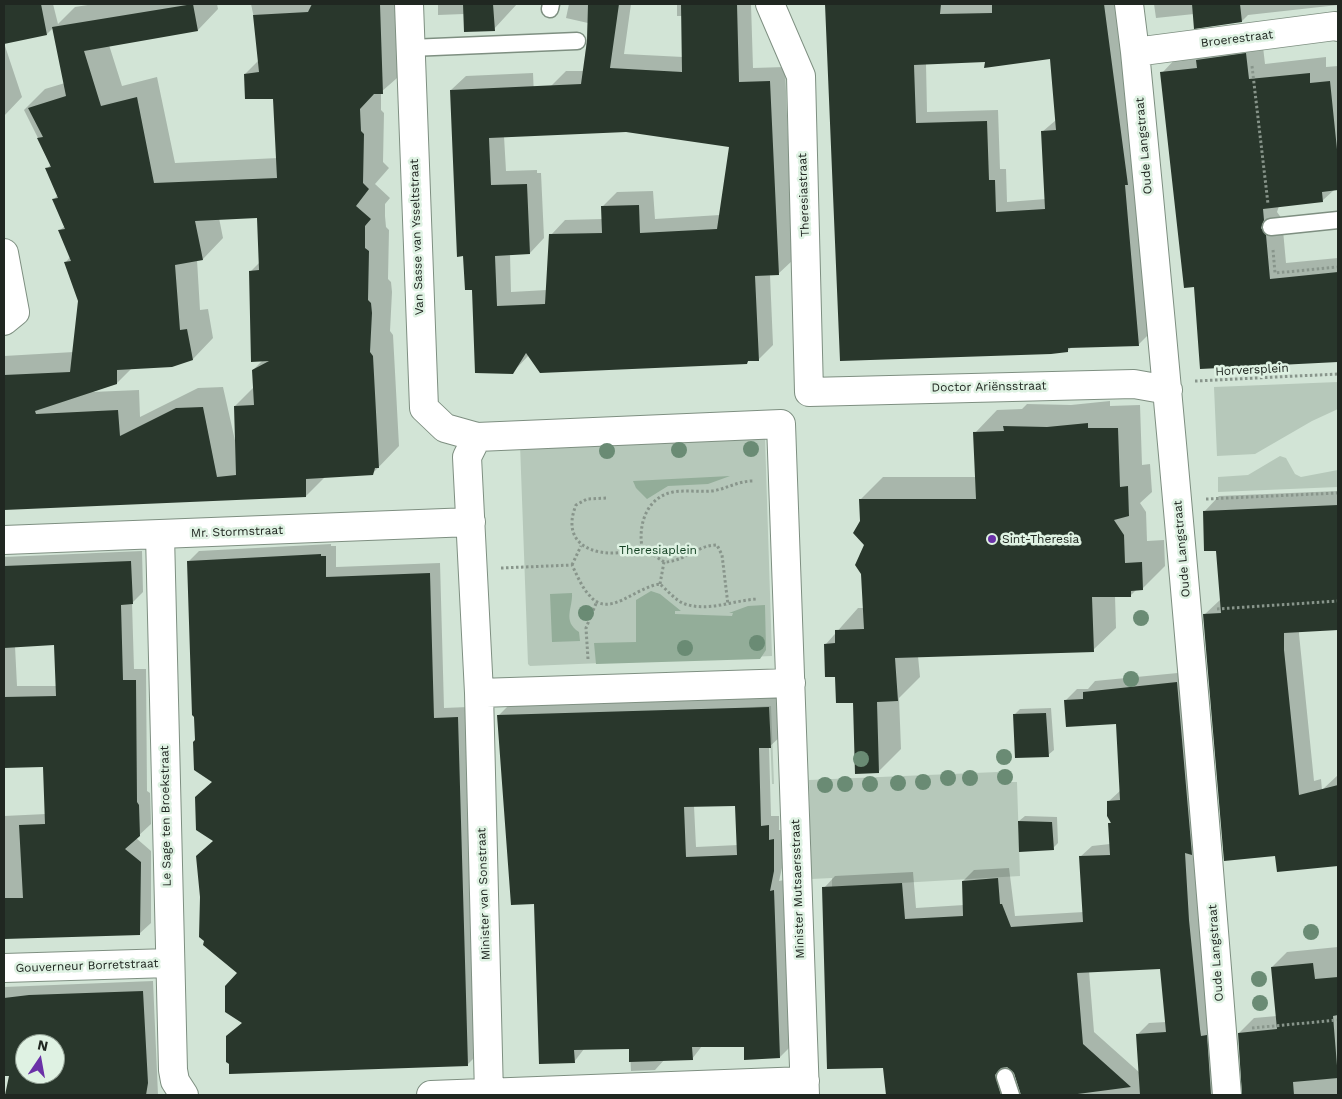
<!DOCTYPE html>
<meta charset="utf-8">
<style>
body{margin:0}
#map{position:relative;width:1342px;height:1099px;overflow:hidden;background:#d2e4d6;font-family:"Work Sans",sans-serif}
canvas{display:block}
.frame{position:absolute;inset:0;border:5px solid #202721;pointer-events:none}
.north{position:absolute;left:15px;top:1034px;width:50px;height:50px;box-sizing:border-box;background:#dff2e3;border:1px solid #93a195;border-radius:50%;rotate:12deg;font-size:14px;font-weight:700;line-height:20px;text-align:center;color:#202721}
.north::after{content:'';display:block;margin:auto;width:18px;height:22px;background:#6a31a7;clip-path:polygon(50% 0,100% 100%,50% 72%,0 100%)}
</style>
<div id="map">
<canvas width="1342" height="1099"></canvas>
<div class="frame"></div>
<div class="north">N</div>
</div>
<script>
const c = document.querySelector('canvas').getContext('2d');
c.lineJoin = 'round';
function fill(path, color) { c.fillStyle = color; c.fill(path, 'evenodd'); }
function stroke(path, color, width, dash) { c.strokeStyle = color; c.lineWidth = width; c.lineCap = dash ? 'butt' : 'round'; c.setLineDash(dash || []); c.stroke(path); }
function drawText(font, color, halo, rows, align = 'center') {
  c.font = font + ' "Work Sans",sans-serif'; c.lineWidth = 5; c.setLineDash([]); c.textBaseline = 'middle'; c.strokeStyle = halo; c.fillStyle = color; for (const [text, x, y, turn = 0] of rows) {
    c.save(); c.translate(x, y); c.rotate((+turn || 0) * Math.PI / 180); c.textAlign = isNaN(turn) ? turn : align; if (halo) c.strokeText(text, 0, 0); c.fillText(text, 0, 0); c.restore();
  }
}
const green = new Path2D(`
 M1338,382V409L1312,421L1255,454L1217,456L1214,387Z
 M765,438L772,656L530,666L528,664L520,444Z
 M1280,456L1286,458L1295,474L1301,477L1338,470V487L1218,492V477L1248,475Z
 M771,706L774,784H772L769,708L753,707Z
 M998,772L999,782H1017L1020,876L832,887V878L811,879L809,780Z`);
const forest = new Path2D(`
 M730,476L708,484L668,486L647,499L636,488L633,481Z
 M651,591L660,594L681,611H675V614L732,616L733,613H729L748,606L765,605L766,650L760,659L596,664L594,643L636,642V600Z
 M572,593C573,608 562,621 579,632L580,641L552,642L550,594Z`);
const shadow = new Path2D(`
 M4,4H53L58,24L75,7L94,4H217L218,9L198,30L109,45L122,86L157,77L175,163L278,158L275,98L245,74L259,60L257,32L251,4H401L404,72L381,92V110L384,113L383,162L389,168L375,184L390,198L385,204V216L386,227L389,230L388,279L391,282L392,292L390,331L393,335L399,446L372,474L325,477L306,496L4,508V356L74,352L79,301L66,262L70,257L59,231L65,226L54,199L58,195L47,169L51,164L24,110L45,89L65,83L54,27L47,34L4,43ZM258,217L260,262L251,271L263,360L253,370L254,387L235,406L236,445L223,387L198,388L140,417L139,390L92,392L117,383L132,368L193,359L213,338L208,309L200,310L197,260L203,259L223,238L219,218Z
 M438,4H517L494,29L464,14L438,15Z
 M569,4H631L624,54L683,57L682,16H677V4H751L753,68L785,67L793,260L778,274L770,275L773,345L758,360H749L746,363L529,355L512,373L473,289L451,90L466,76L533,73L535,120L504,136L506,171L537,170V173H541L544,238L530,253L510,254L511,292L547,290L551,235L565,220L603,219L602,207L617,192L653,191L655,219L720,215L730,145L551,86L566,71H584L588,23L566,18Z
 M826,4H1116L1150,333L1139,344L1072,347L1067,351L841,360ZM1051,58L1056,120L1042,132L1046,199L1007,202L1006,169H1000L998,110L927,112L926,64Z
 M1154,4H1338V5L1248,15L1242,21L1194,14L1156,18Z
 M1262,38L1265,64L1326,57V67L1338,66V189L1334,190L1322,201L1279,206L1277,212L1282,219L1286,263L1338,258V361L1201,367L1195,285L1162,73L1178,56Z
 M4,43L22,97L4,116Z
 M1110,401V406L1140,405L1142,465L1150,464L1152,492L1140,503L1146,512L1147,541L1164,540L1165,566L1142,589H1137L1130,596H1115L1116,628L1093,650L918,656L920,677L899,698L901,749L879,771L854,701L837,676L826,644L858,608H864L865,545L860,500L883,477H977L975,433L997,410L1022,409L1027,404L1071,405Z
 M1338,491V628L1299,631V634L1314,781L1321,779L1322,790L1338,775V864L1278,870L1276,855L1204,615L1221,599L1217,549L1204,512L1219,496Z
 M331,544V546H336V567L440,563L444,708L468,707L478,1054L467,1065L227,1037L243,1022L239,973L214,841L196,797L213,781L197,740L188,562L199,551Z
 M142,551L143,592L132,603L134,669H146L147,791L150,793L151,824L136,838L151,851V923L139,934L4,937V816L46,814L45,765L4,766V557ZM55,644L57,686H17L15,646Z
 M1188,672L1221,1095H887L884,1066L824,888L835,876L913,872L916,908L964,905L963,881L974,870L1009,868L1015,916L1084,912L1080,857L1092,846L1110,844L1109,824L1111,822L1108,802L1121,790L1117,722L1065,701L1077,689H1088L1095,681ZM1161,968L1166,1022L1149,1023L1137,1035L1140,1073L1094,1032L1089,971ZM1007,1066L1013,1069L1020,1092L1015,1091Z
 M779,697L781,736L769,747L771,816H779V830H784V859L779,881L784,880L790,1047L779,1058L745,1045L702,1046L692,1059H665L655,1070L631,1071L630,1048L584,1049L574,1062L535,903L498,716L509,705ZM736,805L738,845L696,847L694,806Z
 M1051,708L1054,750L1048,755L1014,715L1020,709Z
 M1025,816L1057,817L1058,843L1053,848L1019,821Z
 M1338,947V1095H1244L1239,1033L1254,1018L1277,1016L1272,967L1287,952Z
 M153,981L158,1095H7L10,1076H4V987ZM25,1044H55V1074H25Z`);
const building = new Path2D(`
 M4,4H41L47,35L4,44Z
 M193,4L198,31L84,51L101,106L137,97L154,183L277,178L273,99H245L244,74L259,72L253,15L308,12L312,4H380L383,94H374L360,109L361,131L364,134L363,183L369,189L356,206L371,219L365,226V248L369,251L368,300L371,303L372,313L370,352L373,356L379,468H375L373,475L306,479V497L4,510V375L70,372L78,301L64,262L71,261L58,230L65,229L52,199L58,198L45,168L51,167L37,138L43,137L28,108L66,96L52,27ZM257,218L259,270L249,271L251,362L269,361L252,370L254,405L234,406L236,475L217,477L203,407L176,408L120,436L118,410L36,414L35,411L117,384V370L172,367L193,360L187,329L180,330L175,265L203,260L195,221Z
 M463,4H493L495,31L464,32Z
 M588,4H619L610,68L682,72L681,4H737L739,82L770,81L779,275L755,276L759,361H748L747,364L540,373L526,353L513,374L475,373L472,290H465L463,256L457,257L450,90L581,84L587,41ZM626,132L729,147L717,229L640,233L639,205L601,206L602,233L549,234L545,304L497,306L495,256L530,254L527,184L491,185L489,138Z
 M825,4H941L940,14L992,13V4H1104L1128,185H1125L1139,346L1068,348V352L1051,354L840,361ZM1050,59L1056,130L1041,131L1045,209L996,212L995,180H989L987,121L916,123L914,65L985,62L984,68Z
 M1192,4H1240L1242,22L1194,29Z
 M1246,53L1249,79L1310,73V83L1330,81L1338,159V190L1322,192L1323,202L1263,209L1264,220L1261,228L1266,235L1270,279L1338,272V362L1200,369L1194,287L1184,288L1160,72L1197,68L1196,60Z
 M1088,423V428H1118L1120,487L1128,486L1129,516L1114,520L1124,535L1125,563L1142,562L1143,590L1131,591V597H1092L1094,652L895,658L898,701L877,702L879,773L855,774L853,703H836L835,677H825L824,644L835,643V630L864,629L861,574L855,565L864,545L853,533L860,521L859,499H976L973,432L1004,431L1003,426L1047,427Z
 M1338,505V630L1284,633V650L1299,795L1338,785V866L1277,872L1275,856L1224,861L1203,614L1221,613L1216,551H1204L1203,511Z
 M321,554V556H326V577L430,573L434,718L458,717L468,1066L229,1074V1064L226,1062V1036L242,1023L225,1012V986L237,973L203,945L204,941L199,937L200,897L196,856L213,841L196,830L195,797L212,782L194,770L193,742L195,740L194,717L192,715L187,561Z
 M131,561L133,604L121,605L123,680H136L137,802L139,805L140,836L125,849L141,862L140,935L4,939V898H23L19,825L45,824L43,767L4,768V697L56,696L54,645L4,648V566Z
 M1177,682L1192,855L1185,853L1189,920L1200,1029L1201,1036L1207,1035L1211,1095H1140L1136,1034L1166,1032L1160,969L1077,973L1083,1044L1131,1087L1070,1095H1021L1014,1073L1007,1067L1001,1068L995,1075L1001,1095H886L883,1068L827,1069L822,887L902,883L905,919L963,916L962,881L998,878L1000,904H1002L1011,927L1083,922L1079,856L1110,855L1108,823H1111L1107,816V801L1120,800L1116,724L1066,727L1064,700L1083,699V692Z
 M769,707L771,748H759L761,826L769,825V840L774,839V871L770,891L774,890L780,1058L744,1060V1047H692L693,1060L629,1062V1049L574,1050L575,1063L539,1064L534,904L511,905L497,715ZM735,806L737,855L686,857L684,807Z
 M1046,713L1049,757L1015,758L1013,714Z
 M1018,821L1052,822L1054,850L1019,852Z
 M1313,963L1315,979L1338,977V1015L1333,1016L1338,1078L1293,1082L1294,1095H1242L1238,1033L1277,1029L1271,967Z
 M143,991L148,1083L146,1095H5L9,1076H4V998L29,995ZM25,1044H55V1074H25Z`);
const path = new Path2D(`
 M1252,66L1268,204
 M1273,250L1275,273L1338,267
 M1195,381L1338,374
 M606,498L587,499L576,505C557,552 609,561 642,547
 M1206,499L1338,493
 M664,562L642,547C638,524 647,497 673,492C686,490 699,492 712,491C726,489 738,481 753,481
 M572,565L581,546
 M501,568L572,565C577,575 582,588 590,596C609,619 635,587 660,584C667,590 676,601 685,604C709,612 734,600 758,599
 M660,584L664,562C684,562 697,545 717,545L722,555L728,605
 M1217,609L1338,601
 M588,659L586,628L597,601
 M1252,1028L1338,1020`);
const lane = new Path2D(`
 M550,9L551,4
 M410,48L577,41
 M1271,227L1338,220
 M1005,1077L1011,1095`);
const street = new Path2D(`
 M409,4L424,408L445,428L477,437
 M770,4L801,76L809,392
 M1129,4L1135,52C1169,399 1200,747 1227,1095
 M1135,52L1335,26L1338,27
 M4,253L15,312L4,321
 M809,392L1134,384L1168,390
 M160,535L173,1070L175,1081L184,1095
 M4,540L471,522
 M479,693L791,683
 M4,968L170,963
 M431,1095L805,1081
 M489,1095L479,693L467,457L477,437L781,424L805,1095`);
const trees = [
 [751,449],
 [679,450],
 [607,451],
 [586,613],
 [1141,618],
 [757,643],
 [685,648],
 [1131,679],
 [1004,757],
 [861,759],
 [1005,777],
 [948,778],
 [970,778],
 [923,782],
 [898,783],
 [845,784],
 [870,784],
 [825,785],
 [1311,932],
 [1259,979],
 [1260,1003]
];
const markers = [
 [992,539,5,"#6a31a7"]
];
const streetNames = [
 ["Broerestraat",1237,39,-7],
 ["Oude Langstraat",1144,146,-95],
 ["Theresiastraat",804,195,-92],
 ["Van Sasse van Ysseltstraat",417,237,-92],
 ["Horversplein",1252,370,-3],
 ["Doctor Ariënsstraat",989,387,-1],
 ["Mr. Stormstraat",237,532,-2],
 ["Oude Langstraat",1182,549,-95],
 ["Le Sage ten Broekstraat",166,816,-91],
 ["Minister Mutsaersstraat",798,889,-92],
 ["Minister van Sonstraat",484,894,-92],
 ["Oude Langstraat",1216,953,-94],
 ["Gouverneur Borretstraat",87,966,-2]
];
const poiNames = [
 ["Sint-Theresia",1002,539]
];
const parkNames = [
 ["Theresiaplein",658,550]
];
fill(green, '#b6c8ba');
fill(forest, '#93ad99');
fill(shadow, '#0003');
fill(building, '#29372c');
stroke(lane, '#7e8f81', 19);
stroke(street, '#7e8f81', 30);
stroke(path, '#88958b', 3, [2.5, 2.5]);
stroke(lane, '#fff', 16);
stroke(street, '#fff', 28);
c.fillStyle = '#6a8b74';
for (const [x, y] of trees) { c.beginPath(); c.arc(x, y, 8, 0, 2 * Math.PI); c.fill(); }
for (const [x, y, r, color] of markers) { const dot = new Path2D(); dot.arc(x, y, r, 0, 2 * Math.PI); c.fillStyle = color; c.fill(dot); stroke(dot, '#dff2e3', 2); }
drawText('12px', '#202721', '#dff2e3', streetNames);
drawText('12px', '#202721', '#dff2e3', poiNames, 'left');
drawText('12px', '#154224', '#dff2e3', parkNames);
</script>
